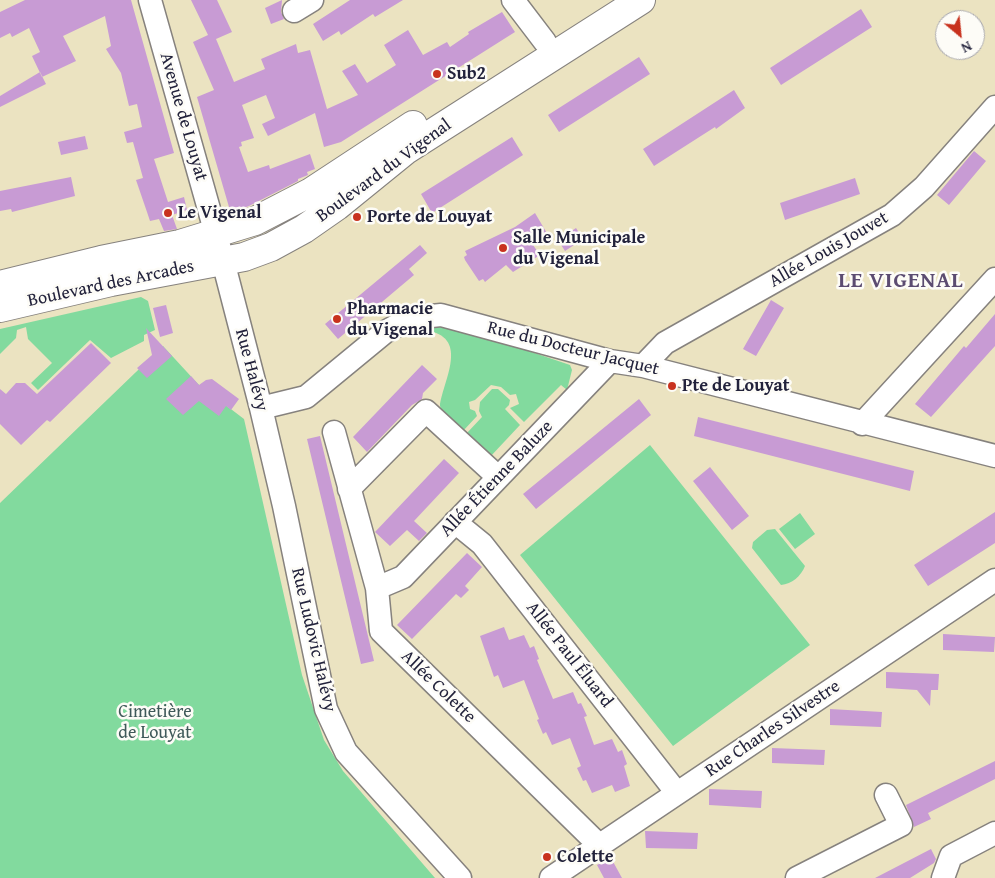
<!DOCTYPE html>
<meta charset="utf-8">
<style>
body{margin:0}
#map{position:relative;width:995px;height:878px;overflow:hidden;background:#ebe3c1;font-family:"Gentium Book Plus",serif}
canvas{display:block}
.north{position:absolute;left:935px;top:10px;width:50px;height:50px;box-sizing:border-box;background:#fdfcf7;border:1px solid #a5a5ac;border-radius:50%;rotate:152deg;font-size:14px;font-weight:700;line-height:20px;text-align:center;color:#22223b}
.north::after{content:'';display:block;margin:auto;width:18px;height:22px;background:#c8321e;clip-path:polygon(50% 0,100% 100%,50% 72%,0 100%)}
</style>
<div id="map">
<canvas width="995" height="878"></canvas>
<div class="north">N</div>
</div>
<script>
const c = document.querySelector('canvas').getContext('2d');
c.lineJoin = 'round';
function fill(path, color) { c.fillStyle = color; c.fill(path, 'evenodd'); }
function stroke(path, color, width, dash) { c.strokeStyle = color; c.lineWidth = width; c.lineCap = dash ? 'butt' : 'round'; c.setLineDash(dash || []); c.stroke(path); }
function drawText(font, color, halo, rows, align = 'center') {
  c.font = font + ' "Gentium Book Plus",serif'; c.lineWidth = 5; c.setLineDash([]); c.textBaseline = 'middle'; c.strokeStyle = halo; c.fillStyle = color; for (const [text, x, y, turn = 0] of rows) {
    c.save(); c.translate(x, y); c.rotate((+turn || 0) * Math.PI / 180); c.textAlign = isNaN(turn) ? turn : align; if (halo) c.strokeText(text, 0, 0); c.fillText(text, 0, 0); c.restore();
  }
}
const green = new Path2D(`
 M141,297L148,301L155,330L144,335V341L111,358L90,340L38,390L31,383L52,363L28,339L26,327L17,330L16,338L0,354V329Z
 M434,324L502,342L570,365L572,370L567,390L561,385L524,422L510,408L519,404L516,394L510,395L501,387L491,385L475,400L469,402L470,409L475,411L477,416L463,431L442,411L440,406C442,384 468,342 433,332Z
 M163,346L198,384L244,419L302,675L324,740L343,771L435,878H0V503Z
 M492,389H498L510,400L509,405L505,409L520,425L490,457L466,434L482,417L479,411L480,402Z
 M650,445L810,645L673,746L520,555Z
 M800,513L815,534L795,549L779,529Z
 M775,529L805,566C801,576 792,584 781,585L752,548L753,542L767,530Z`);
const building = new Path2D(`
 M25,0H131L174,153L154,159L168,202L184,197L187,210L172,215L177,229L164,231L159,219L150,221L147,212L136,180L143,178L133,142L127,143L124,132L142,127L137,104L129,106L121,73L106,49L111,46L105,16L63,36L76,61L42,77L32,56L40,52L29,28L12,37L10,33L0,38V12Z
 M191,0H217L232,32L216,39L234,82L265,69L261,59L296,44L298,53L310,50L327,109L358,95L342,71L355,64L367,83L396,65L384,45L408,30L423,55L447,42L450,47L469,34L468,32L502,12L515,32L341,142L324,147L315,113L268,136L262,124L275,118L266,95L242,105L254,138L241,142L242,146L239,147L248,172L269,165L270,169L310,154L315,169L307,172L308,175L298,179V181L249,206L235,211L229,207L197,97L214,90L193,42L208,35Z
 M282,0L281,12L284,19L271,24L265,8Z
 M350,0H403L375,17L373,14L341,35L339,31L323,41L313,24Z
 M861,9L872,27L781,85L770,68Z
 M639,57L650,74L559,132L548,115Z
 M40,72L46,84L0,107V96Z
 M734,90L745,108L716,129L715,127L654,166L643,149Z
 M85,136L88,149L61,155L58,142Z
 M512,137L523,155L432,213L421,194Z
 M974,151L986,161L949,205L937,195Z
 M71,177L75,196L12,212L11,209L0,211V191Z
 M855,178L860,194L785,220L780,203Z
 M535,213L548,235L533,245L540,255L513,272L506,265L485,282L483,279L479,281L465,260L464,257L467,255L465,251L515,227Z
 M576,228L583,239L565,251L558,240Z
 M420,245L427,253L409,269L414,275L338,339L325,324Z
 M771,300L784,308L756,356L743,349Z
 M166,305L173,333L160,337L153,308Z
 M995,314V346L931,417L915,404L964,346L966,348Z
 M146,328L172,356L147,378L137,368L152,355Z
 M91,343L111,363L50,422L47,420L21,445L0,424V389L6,394L16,383H25L37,394Z
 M422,365L437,379L423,393L422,399L412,405L367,452L353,437Z
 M191,376L199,385L206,380L212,379L239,399L231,410L226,406L219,416L199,401L183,415L166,399Z
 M639,399L651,415L536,509L523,494Z
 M698,417L914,471L910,491L694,436Z
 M320,436L374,661L361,664L307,439Z
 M444,459L459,473L414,521L427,533L419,541L407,530L390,546L375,532Z
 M710,467L749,516L732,530L693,481Z
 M995,512V543L928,586L914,565Z
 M467,553L482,567L465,586L469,590L461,598L456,594L412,639L397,625Z
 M504,627L509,640L524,635L530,648L534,646L539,659L537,660L553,699L573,692L578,704L581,703L587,716L584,717L594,745L612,739L618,752L622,750L627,764L624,766L630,786L615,792L612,785L592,793L586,780L583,781L577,768L581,766L570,738L552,745L546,732L543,734L537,720L539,719L524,680L503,688L498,675L494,677L480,636Z
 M943,634L995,637L994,652L943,650Z
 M886,672L939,674L938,690H931L930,706L917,690L886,688Z
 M830,709L882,712L881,727L830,725Z
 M772,748L825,750L824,765L772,763Z
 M995,761V779L928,813L931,819L914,827L906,805Z
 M709,789L762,791L761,808L709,805Z
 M645,831L698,833L697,849L646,848Z
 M931,849L936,859L934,863L910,878H875Z
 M611,858L622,878H604L597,865Z`);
const minor = new Path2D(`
 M150,0L216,234L261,408L284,506L326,709L346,752L460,878
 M513,0L545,42
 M294,11L312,0
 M643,366L665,343L892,215L924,187L995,107
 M261,408L306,397L385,332L411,318L441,315L610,361L643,366L995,456
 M862,424L995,279
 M334,432L377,588L381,631L600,846
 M349,489L426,411L498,477
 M455,522L482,544L677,793
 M377,588L403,577L610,361
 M551,878L995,580
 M797,878L901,825L886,795
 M943,878L951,856L995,833`);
const major = new Path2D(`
 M0,285L101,260L180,244L255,221L311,192L413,125
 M0,308L111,282L244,257L271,247L304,229L337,206L406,150L641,0`);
const markers = [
 [437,74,5,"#c8321e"],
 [168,213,5,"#c8321e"],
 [357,217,5,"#c8321e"],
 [503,248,5,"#c8321e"],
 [337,319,5,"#c8321e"],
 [672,386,5,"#c8321e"],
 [547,857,5,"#c8321e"]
];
const poiNames = [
 ["Sub2",447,74],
 ["Le Vigenal",178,213],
 ["Porte de Louyat",367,217],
 ["Salle Municipale",513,238],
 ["du Vigenal",513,259],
 ["Pharmacie",347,309],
 ["du Vigenal",347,330],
 ["Pte de Louyat",682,386],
 ["Colette",557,857]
];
const streetNames = [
 ["Avenue de Louyat",183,117,74],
 ["Boulevard du Vigenal",384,171,-36],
 ["Allée Louis Jouvet",829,250,-30],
 ["Boulevard des Arcades",111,284,-12],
 ["Rue du Docteur Jacquet",573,349,14],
 ["Rue Halévy",251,370,75],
 ["Allée Étienne Baluze",497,479,-46],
 ["Rue Ludovic Halévy",313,640,77],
 ["Allée Paul Éluard",569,655,52],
 ["Allée Colette",438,687,44],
 ["Rue Charles Silvestre",773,729,-34]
];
const parkNames = [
 ["Cimetière",155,712],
 ["de Louyat",155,733]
];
const districtNames = [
 ["LE VIGENAL",901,281]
];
fill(green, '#82da9e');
fill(building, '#c89bd4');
stroke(minor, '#86827e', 25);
stroke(major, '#86827e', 30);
stroke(minor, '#fff', 22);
stroke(major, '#fff', 28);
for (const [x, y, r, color] of markers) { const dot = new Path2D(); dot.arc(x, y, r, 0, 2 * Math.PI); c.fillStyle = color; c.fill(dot); stroke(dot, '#fdfcf7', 2); }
drawText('bold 18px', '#22223b', '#fdfcf7', poiNames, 'left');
drawText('18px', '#22223b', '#fdfcf7', streetNames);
drawText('18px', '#3f5959', '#fdfcf7', parkNames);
c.letterSpacing = '1px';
drawText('bold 22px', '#5c4c71', '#fdfcf7', districtNames);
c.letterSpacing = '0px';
</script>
